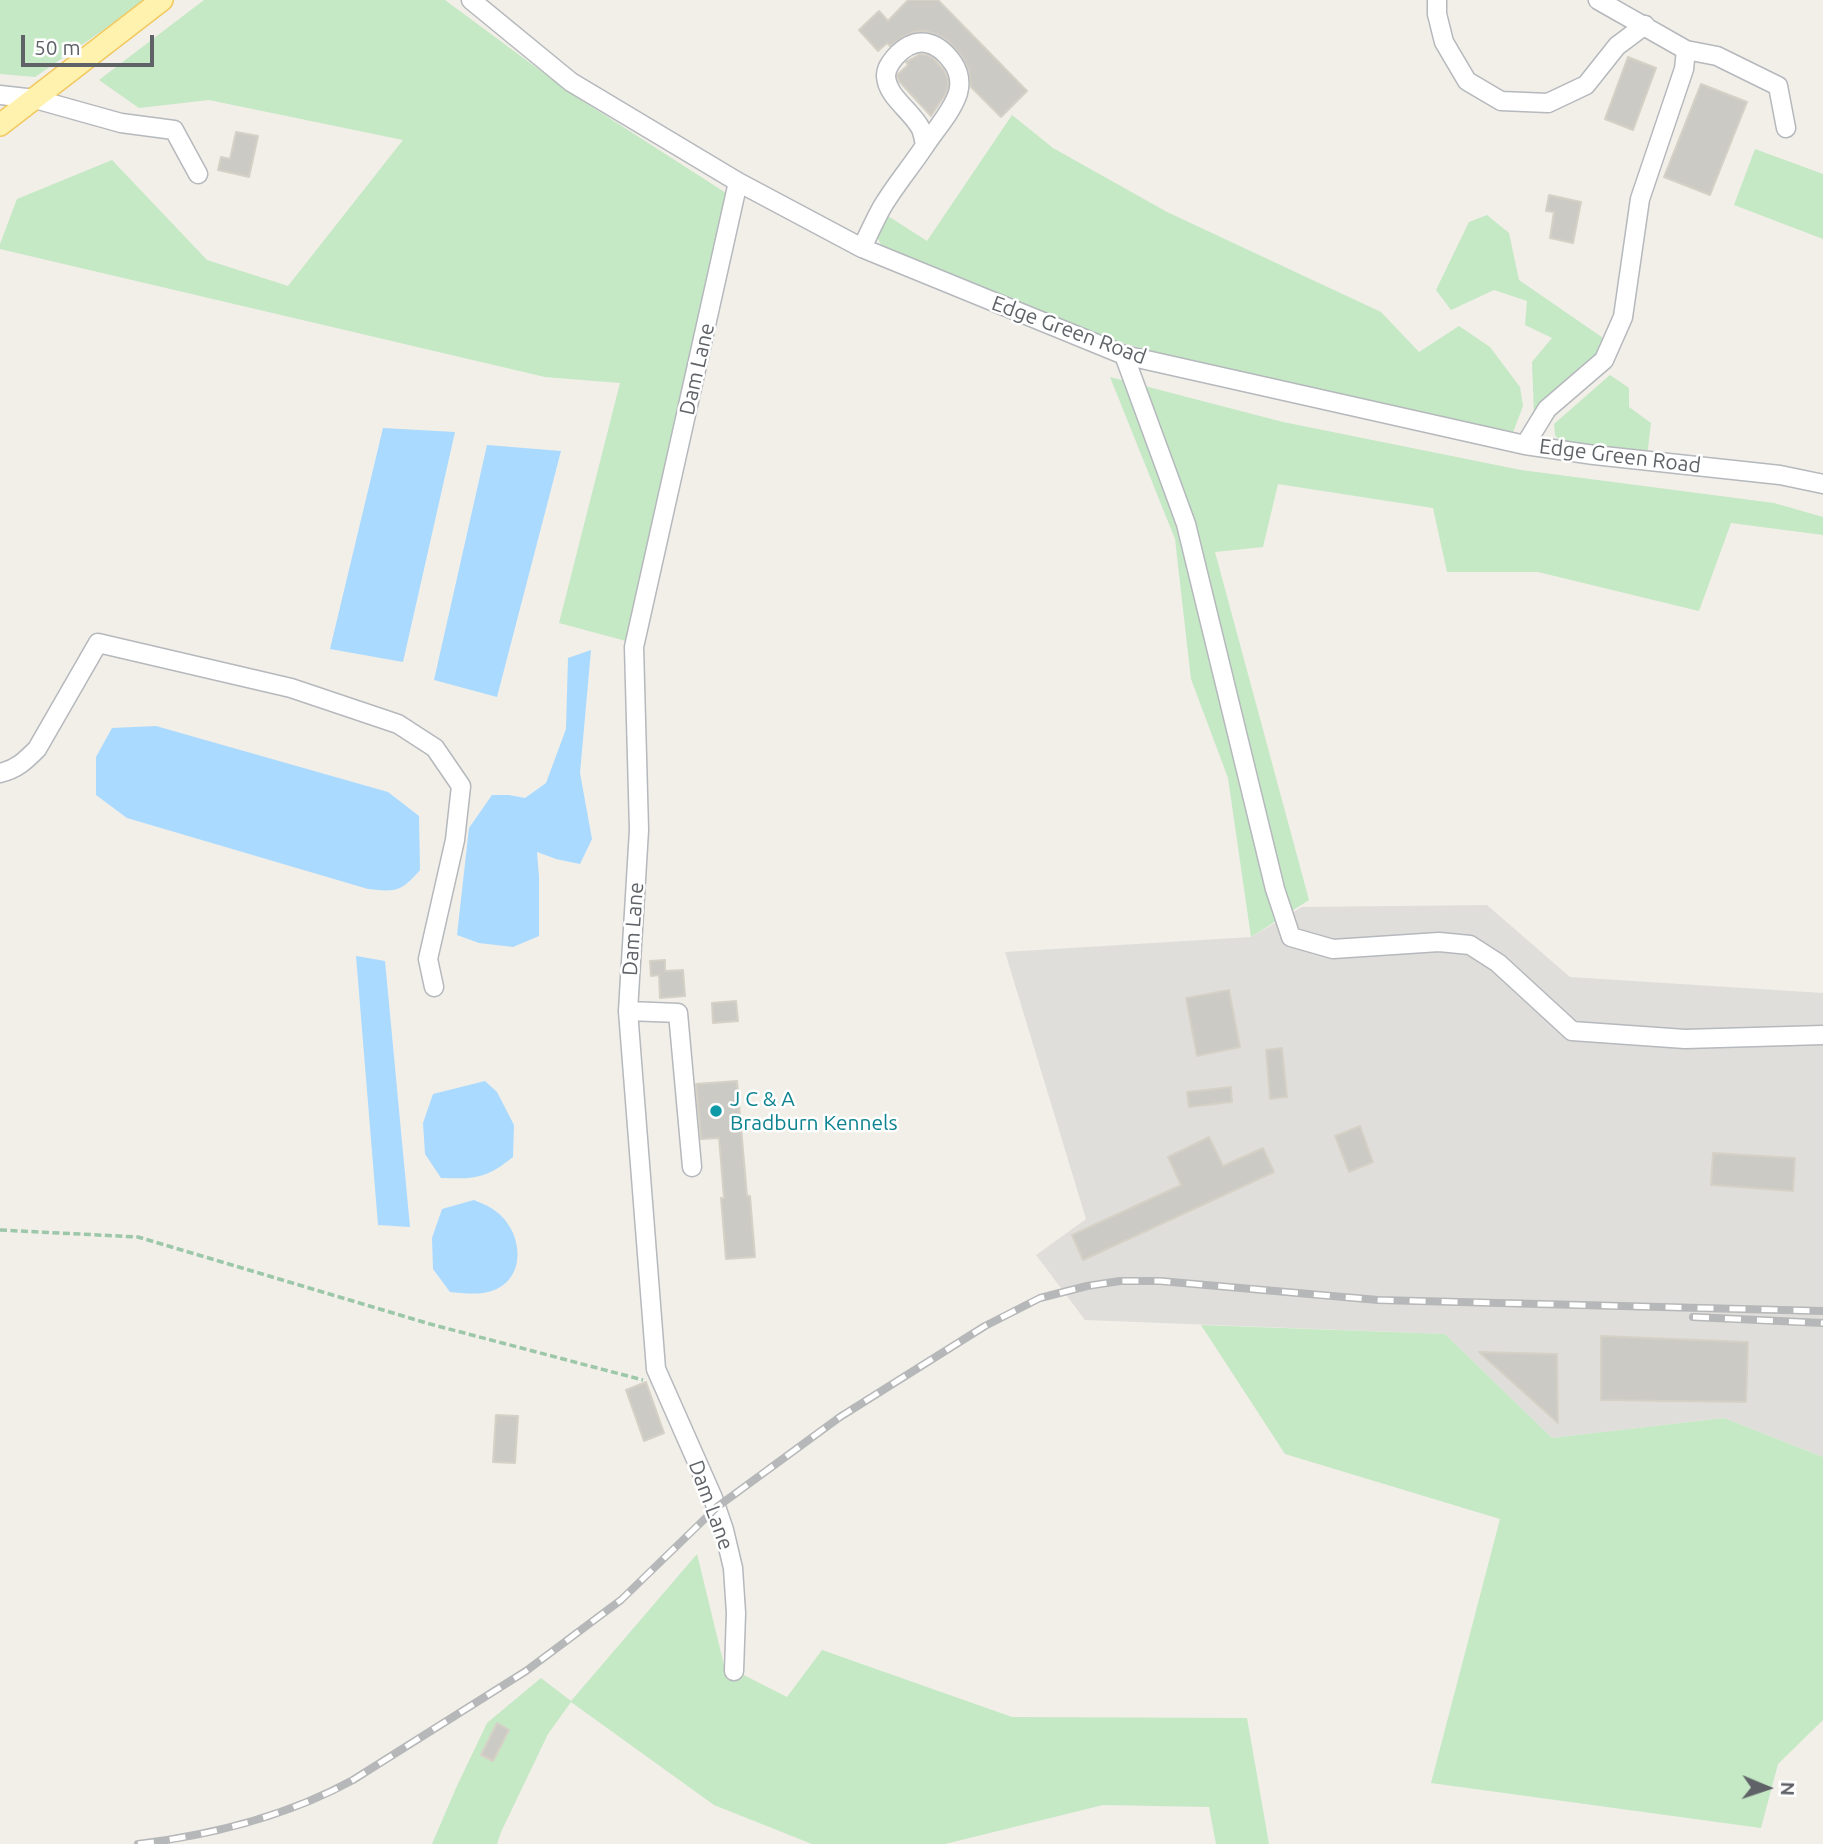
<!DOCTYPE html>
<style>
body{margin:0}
#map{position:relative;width:1823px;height:1844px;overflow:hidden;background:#f1efe8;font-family:Ubuntu,sans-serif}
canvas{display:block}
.north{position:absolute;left:1732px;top:1753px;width:70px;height:70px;-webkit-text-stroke:5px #fff;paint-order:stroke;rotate:92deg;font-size:19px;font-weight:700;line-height:28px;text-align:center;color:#5f6368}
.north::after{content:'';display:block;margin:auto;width:24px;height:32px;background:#5f6368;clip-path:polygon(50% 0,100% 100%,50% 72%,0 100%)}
.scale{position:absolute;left:21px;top:35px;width:133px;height:32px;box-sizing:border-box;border:4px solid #5f6368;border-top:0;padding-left:9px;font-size:21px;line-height:24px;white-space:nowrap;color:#5f6368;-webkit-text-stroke:5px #fff;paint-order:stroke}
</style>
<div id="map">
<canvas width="1823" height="1844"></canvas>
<div class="north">N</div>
<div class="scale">50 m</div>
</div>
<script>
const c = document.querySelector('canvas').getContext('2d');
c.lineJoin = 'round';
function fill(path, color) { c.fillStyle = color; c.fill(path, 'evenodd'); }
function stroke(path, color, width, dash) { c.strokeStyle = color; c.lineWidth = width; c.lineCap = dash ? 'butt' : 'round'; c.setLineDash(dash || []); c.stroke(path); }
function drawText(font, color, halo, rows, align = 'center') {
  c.font = font + ' Ubuntu,sans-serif'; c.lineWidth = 5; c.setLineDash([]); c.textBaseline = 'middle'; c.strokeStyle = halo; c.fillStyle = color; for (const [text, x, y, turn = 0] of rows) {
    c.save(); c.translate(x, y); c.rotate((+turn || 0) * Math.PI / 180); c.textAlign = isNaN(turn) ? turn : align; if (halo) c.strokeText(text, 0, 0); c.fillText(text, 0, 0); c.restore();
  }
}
const industrial = new Path2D(`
 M1487,905L1570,977L1823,993V1457L1724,1418L1552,1438L1445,1334L1085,1320L1036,1255L1086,1219L1005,952L1251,937L1302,907Z`);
const green = new Path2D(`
 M0,0H147L35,77L0,74Z
 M204,0H445L572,94L726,193L730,212L626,641L559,623L620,383L545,377L0,249V244L17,199L112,160L207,260L288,286L403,140L209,100L139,108L99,80Z
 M1012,115L1053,148L1167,212L1381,312L1419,352L1459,326L1490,347L1520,387L1523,406L1512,435L1173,357L1112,340L884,251L877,237L888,216L927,241Z
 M1755,149L1823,174V239L1734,205Z
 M1487,215L1509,233L1519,280L1606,340L1598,358L1534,415L1532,362L1552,338L1525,325L1527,301L1494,290L1451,310L1436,290L1469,222Z
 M1610,375L1629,388V407L1651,423L1647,457L1564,446L1555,435L1554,424Z
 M1110,377L1283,422L1521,470L1774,503L1823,517V535L1731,523L1699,611L1538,572H1447L1433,508L1278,484L1263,547L1215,552L1309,900L1251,937L1228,778L1191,679L1175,539Z
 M1201,1325L1445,1334L1552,1438L1724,1418L1823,1457V1720L1778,1764L1761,1828L1431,1783L1500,1519L1285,1454Z
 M697,1554L724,1665L787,1697L822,1650L1012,1717L1247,1718L1269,1844H1216L1209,1807L1103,1805L945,1844H812L714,1805L571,1702L548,1734L501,1832L497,1844H432L456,1788L487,1723L541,1678L571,1701Z`);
const water = new Path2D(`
 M383,428L455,432L403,662L330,649Z
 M487,445L561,451L497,697L434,680Z
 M591,650L580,773L592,839L580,864L556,859L537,852L539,877V936L513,947L479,943L457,935L469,828L492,795H509L525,798L546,783L566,729L568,658Z
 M156,726L388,792L419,816L420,870C401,892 396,892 368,889L127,818L96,795V757L112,728Z
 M356,956L385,961L410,1227L378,1225Z
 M485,1081L497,1092L514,1125L513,1157C486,1179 474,1179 441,1178L425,1154L423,1123L433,1094Z
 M474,1200C481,1203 489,1206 494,1210C524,1230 529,1282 488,1292C476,1295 462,1293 450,1292L433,1269L432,1238L442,1209Z`);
const building = new Path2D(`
 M908,0H938L1027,91L1001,117L971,87L969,71L962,56L947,40L938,35L925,31L914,32L904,36L890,46L887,43L878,51L859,30L879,11L888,21Z
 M920,54L928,55L933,58L944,70L948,79V87L945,95L931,116L899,81L897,75L908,65L906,62Z
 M1628,57L1656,68L1633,130L1605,119Z
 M1701,84L1747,102L1710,195L1664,177Z
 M236,132L258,136L249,177L218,170L221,157L230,159Z
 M1549,195L1581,202L1573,243L1550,238L1554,212L1546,211Z
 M665,960V971L683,970L685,996L660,998L659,975L651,976L650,961Z
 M1229,990L1240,1047L1197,1056L1186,998Z
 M736,1001L738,1021L713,1023L712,1003Z
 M1282,1048L1287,1097L1270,1099L1266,1050Z
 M737,1081L747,1196H750L755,1257L726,1259L721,1198H724L719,1138L701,1139L696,1084Z
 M1231,1087L1232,1102L1189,1107L1187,1092Z
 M1360,1126L1373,1162L1349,1172L1335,1136Z
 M1209,1137L1223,1166L1263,1148L1274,1172L1083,1260L1072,1235L1181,1185L1168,1157Z
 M1713,1153L1795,1158L1793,1191L1711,1185Z
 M1601,1336L1748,1342L1746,1402L1601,1400Z
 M1479,1352L1557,1354L1558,1423Z
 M646,1382L664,1433L644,1441L626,1390Z
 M496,1415L518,1416L515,1463L493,1462Z
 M497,1723L509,1730L493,1761L481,1755Z`);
const path = new Path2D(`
 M0,1230L138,1237L430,1324L643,1380`);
const minor = new Path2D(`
 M471,0L571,82L738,182L862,248L1124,355L1525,445L1594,455L1780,475L1823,484
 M1437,0V14L1444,42L1467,81L1501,101L1548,103L1586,85L1617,46L1645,25
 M1686,50L1717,56L1778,86L1786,128
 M0,95L35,99L121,123L174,130L198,174
 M862,248C868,235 874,222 881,209C893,188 910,168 924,147C935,130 952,112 958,93C961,82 959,72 953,63C936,39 915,35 895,57C891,62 886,68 886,76C887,97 912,111 921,129C923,134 924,140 925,145
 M1124,355L1186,524L1275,889L1291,937L1333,949L1439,942L1470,945L1498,963L1572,1031L1685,1039L1823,1035
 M1525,445L1547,409L1604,360L1623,317L1640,199L1684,69L1686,50L1598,0
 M0,773C17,769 25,761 37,749L98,643L291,688L398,724L435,748L461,786L455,840L428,959L434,987
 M628,1011L678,1013L692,1167
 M734,1671L736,1613L733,1568L724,1530L713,1498L656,1369L628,1011L639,830L634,647L738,182`);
const major = new Path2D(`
 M0,125L162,0`);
const rail = new Path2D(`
 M1693,1317L1823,1323
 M138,1844C212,1835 287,1816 353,1780L526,1671L621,1600L717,1507L840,1417L985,1326L1040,1298L1087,1286L1120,1281H1160L1378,1300L1823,1311`);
const markers = [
 [716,1111,7,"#0f9aa8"]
];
const streetNames = [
 ["Edge Green Road",1069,330,20],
 ["Dam Lane",697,369,-77],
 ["Edge Green Road",1620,456,7],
 ["Dam Lane",633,929,-86],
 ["Dam Lane",711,1505,70]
];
const cultureNames = [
 ["J C & A",730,1099],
 ["Bradburn Kennels",730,1123]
];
fill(industrial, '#e0deda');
fill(green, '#c5e8c5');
fill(water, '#aadaff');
fill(building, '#cccac5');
stroke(building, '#d6d1c6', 2);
stroke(minor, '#b5b8bc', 21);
stroke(major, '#f2c960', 24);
stroke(path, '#9cc7a9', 3.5, [7, 3.5]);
stroke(minor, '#fff', 18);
stroke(major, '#fff2af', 21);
stroke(rail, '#b6b7b8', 8);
stroke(rail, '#fff', 5, [16]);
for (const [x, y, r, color] of markers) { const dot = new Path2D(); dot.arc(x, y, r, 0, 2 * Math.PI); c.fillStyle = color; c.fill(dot); stroke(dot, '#fff', 2.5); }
drawText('21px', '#5f6368', '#fff', streetNames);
drawText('21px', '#0d838f', '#fff', cultureNames, 'left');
</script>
